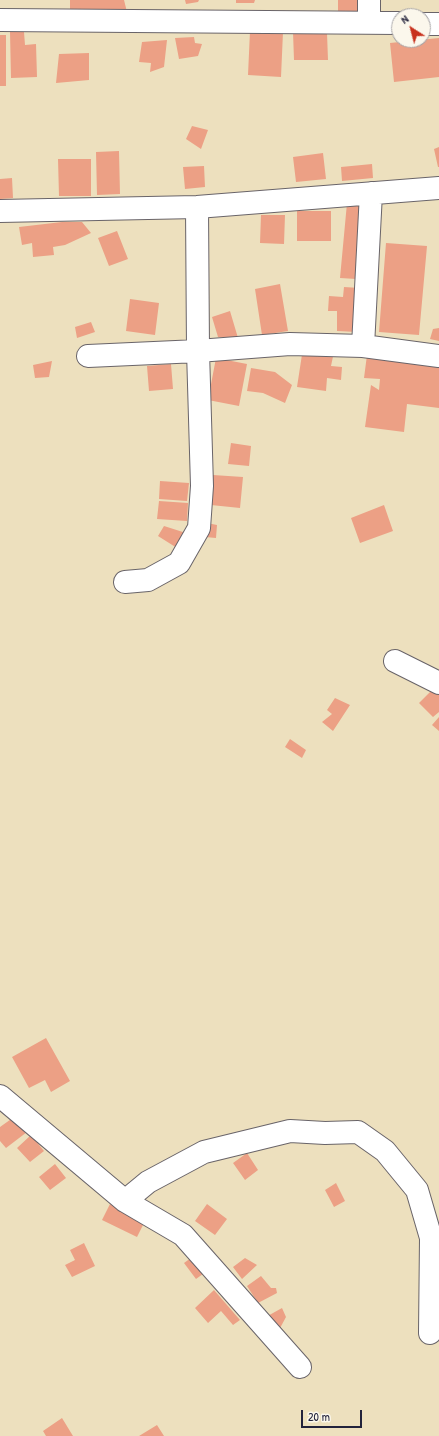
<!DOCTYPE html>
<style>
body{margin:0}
#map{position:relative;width:439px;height:1436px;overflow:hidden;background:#ede0be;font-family:"Patrick Hand",sans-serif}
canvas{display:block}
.north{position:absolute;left:391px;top:8px;width:40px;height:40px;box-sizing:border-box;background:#fbf7ec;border:1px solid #a4a2a5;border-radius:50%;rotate:324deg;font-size:11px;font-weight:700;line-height:16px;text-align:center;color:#22223b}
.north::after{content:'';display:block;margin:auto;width:14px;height:18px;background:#c8321e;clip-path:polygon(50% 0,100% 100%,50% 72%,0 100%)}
.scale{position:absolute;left:301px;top:1410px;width:61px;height:18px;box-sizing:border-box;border:2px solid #22223b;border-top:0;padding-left:5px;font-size:12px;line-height:14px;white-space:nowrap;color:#22223b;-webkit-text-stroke:3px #fbf7ec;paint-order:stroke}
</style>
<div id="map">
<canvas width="439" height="1436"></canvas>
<div class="north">N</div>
<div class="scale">20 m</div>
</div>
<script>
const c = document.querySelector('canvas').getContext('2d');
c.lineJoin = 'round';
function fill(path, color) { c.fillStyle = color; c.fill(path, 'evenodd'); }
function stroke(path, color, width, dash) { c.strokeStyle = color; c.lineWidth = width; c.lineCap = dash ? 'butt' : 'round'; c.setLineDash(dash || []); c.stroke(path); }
const building = new Path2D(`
 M70,0H124L127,12H70Z
 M185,0H199L198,2L186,4Z
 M236,0H255L254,3H236Z
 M338,0H357L358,17H338Z
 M250,31L283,32L281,77L248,75Z
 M10,32H24L25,45L36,44L37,77L11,78Z
 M293,32L327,33L328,60H294Z
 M0,35H6V86H0Z
 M194,37L195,43L202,44L198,56L179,59L175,38Z
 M439,38V77L394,82L390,43Z
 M167,40L164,67L150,72L151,63L139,62L142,42Z
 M89,53V80L56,83L59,54Z
 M192,126L208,130L201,149L186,139Z
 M439,147V167H438L434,149Z
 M119,151L120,194L97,195L96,152Z
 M323,153L326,179L296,182L293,157Z
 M58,159H91V196H59Z
 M372,164L373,178L342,181L341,167Z
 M204,166L205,187L185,189L183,167Z
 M12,178L13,198L0,199V179Z
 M347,203L362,204L356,279L340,278Z
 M297,211H331V241H297Z
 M261,215H285L284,244L260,243Z
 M62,222H82L91,233L65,245L53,247L54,255L33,257L32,243L22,245L19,227Z
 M117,231L128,259L109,266L98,238Z
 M386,243L427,246L419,335L379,332Z
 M280,284L288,331L262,335L255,289Z
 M344,287L360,288L357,332L337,331V311H328L329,296L343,297Z
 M130,299L159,303L155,335L126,331Z
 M230,311L238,338L218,337L212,317Z
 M91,322L95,332L77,338L75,327Z
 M439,328V341L430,339L433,329Z
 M335,347L331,366L342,367L341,380L327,378L326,391L297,387L303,348Z
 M367,355L439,364V408L407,404L404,432L365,427L371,385L379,390L380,379L364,378Z
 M216,358L247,364L239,406L208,400Z
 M52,361L49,377L35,378L33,365Z
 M171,364L173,389L149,391L147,366Z
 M251,368L275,372L292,385L285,403L263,393L247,391Z
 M231,443L251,446L249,466L228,464Z
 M213,475L243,477L240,508L211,505Z
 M160,481L189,483L187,501L159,499Z
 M159,501L188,503L187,521L157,519Z
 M384,505L393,531L360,543L351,518Z
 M207,523L217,525L216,538L205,537Z
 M164,526L186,533L177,548L158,536Z
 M433,689L439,695V712L433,717L419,703Z
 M335,698L350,705L333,731L322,722L332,714L327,710Z
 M439,717V731L432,725Z
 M290,739L306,750L302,758L285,747Z
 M46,1038L70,1081L51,1092L45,1080L29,1088L12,1057Z
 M14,1117L27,1132L6,1148L0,1141V1127Z
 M31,1135L44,1151L30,1162L17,1148Z
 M247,1153L258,1170L245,1180L233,1163Z
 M55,1164L66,1178L50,1190L39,1177Z
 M336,1183L345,1201L334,1207L325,1190Z
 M110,1204L145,1221L137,1237L102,1220Z
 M207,1204L227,1219L215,1235L195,1221Z
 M84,1243L95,1266L72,1277L65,1265L75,1260L70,1250Z
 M195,1255L207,1271L196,1279L184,1263Z
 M245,1258L257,1265L242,1279L233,1267Z
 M261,1276L271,1288H276L277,1293L258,1303L247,1286Z
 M214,1290L240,1320L233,1325L221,1311L208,1323L195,1308Z
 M282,1308L286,1317L279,1330L264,1318Z
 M62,1418L73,1436H46L43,1431Z
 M157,1425L164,1436H139Z`);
const street = new Path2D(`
 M0,20L399,23
 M369,23V0
 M423,24H439
 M0,211L197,207L439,188
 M363,346L371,193
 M88,356L198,351L290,344L363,346L439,356
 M125,582L148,580L179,563L199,528L202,486L198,351L197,207
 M395,661L439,683
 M0,1096L125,1201L183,1235L300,1367
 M125,1201L148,1182L204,1152L290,1131L325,1133L358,1132L385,1151L417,1190L431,1238L430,1333`);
fill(building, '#eca085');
stroke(street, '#696469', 24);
stroke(street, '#fff', 22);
</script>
